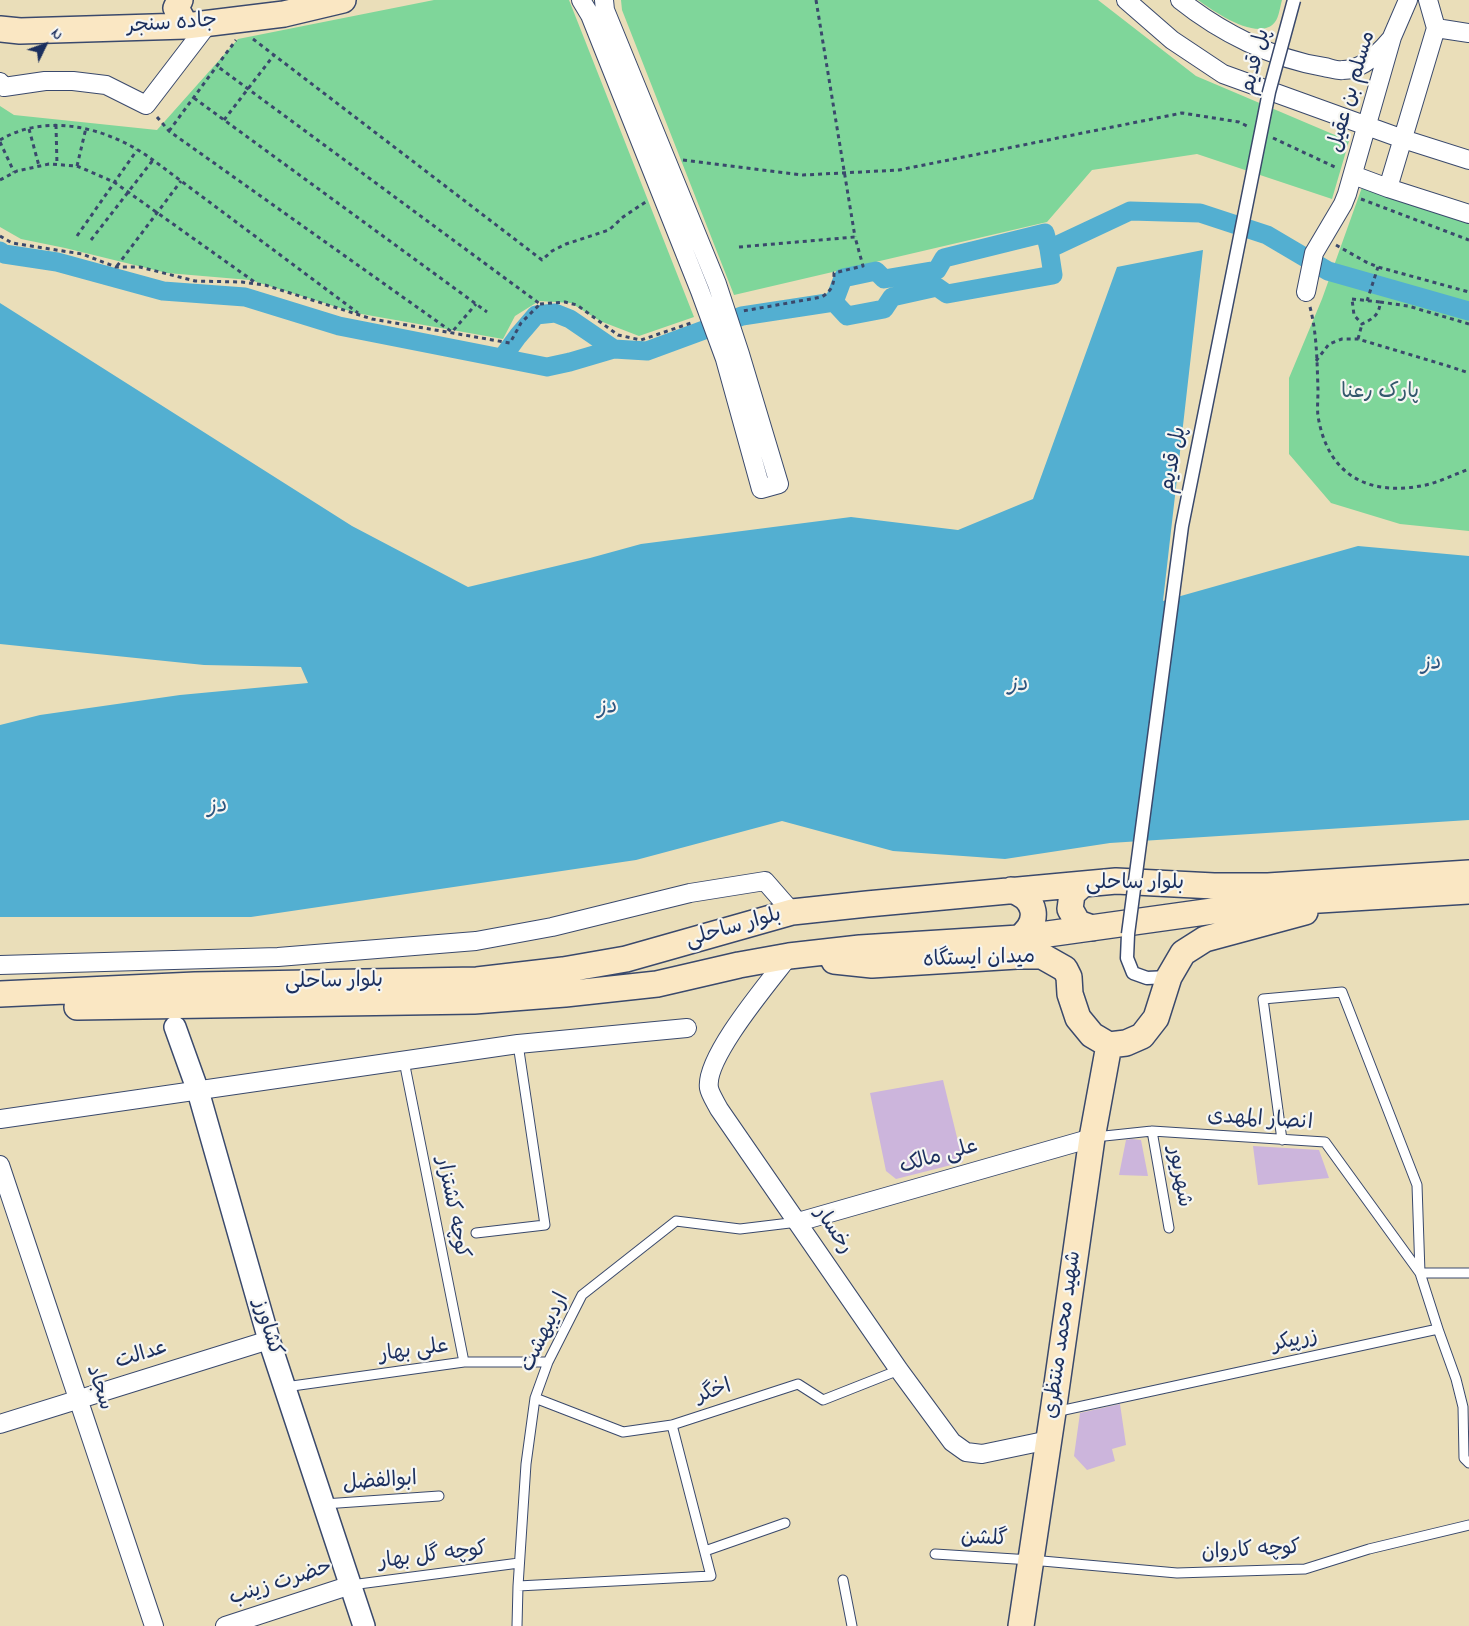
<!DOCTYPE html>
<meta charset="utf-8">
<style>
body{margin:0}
#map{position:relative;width:1469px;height:1626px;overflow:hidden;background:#eadeb9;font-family:"Indie Flower",sans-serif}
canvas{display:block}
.north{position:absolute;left:20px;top:20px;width:50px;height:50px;-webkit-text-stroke:4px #f6f6f2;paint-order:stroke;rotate:48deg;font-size:14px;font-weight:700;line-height:20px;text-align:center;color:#1b2f5e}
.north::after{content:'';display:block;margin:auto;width:18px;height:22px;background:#1b2f5e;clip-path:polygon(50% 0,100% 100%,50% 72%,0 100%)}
</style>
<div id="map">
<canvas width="1469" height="1626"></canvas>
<div class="north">N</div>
</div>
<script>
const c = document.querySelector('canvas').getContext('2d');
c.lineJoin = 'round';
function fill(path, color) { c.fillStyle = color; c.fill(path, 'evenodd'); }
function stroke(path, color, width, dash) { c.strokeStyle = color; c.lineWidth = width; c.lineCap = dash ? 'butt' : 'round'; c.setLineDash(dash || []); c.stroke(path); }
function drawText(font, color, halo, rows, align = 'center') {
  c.font = font + ' "Indie Flower","Playpen Sans Arabic",sans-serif'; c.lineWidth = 4.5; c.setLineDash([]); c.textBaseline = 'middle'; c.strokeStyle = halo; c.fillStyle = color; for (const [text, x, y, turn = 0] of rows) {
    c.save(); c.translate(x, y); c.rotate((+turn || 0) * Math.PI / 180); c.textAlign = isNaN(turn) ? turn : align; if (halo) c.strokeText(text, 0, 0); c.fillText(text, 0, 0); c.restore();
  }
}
const green = new Path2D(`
 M434,0H569L694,317L639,336L600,321L571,303L539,301L515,316L503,339L356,313L250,280L167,273L65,248L21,239L0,227V106L14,115L157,130L238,39Z
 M621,0H1098L1196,76L1349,141L1332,199L1197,154L1092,170L1047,222L734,295L622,10Z
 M1198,0H1282C1280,7 1279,17 1275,22C1259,43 1213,11 1198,0Z
 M1365,179L1469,214V531L1400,524L1331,503L1289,454V378L1322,299Z`);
const water = new Path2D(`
 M1203,250L1163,601L1358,546L1469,556V820L1110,843L1005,859L893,851L782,821L636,860L251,917H0V725L40,715L180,695L308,683L301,667L204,665L0,644V303L352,526L468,587L590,558L641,544L851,517L958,530L1033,499L1117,267Z`);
const canal = new Path2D(`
 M0,251L4,254L57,262L163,291L245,297L339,326L547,367L570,362L614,349L647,351L742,316L834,302L847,316L884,309L892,297L937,287L947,294L1053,275L1049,249L1130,211L1200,213L1267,235L1328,271L1469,311
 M834,302L843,278L876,271L884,279L937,270L944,258L1045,233L1049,249
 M502,358L518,336L536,315L555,313L570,319L614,349`);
const building = new Path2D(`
 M943,1080L963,1162L896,1179L886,1171L870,1093Z
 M1132,1139L1141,1140L1148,1176L1119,1175L1126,1140Z
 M1253,1146L1319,1150L1329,1178L1258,1185Z
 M1120,1404L1126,1445L1112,1449L1115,1461L1087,1470L1074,1456L1080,1413Z`);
const path = new Path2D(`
 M816,0L855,237
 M253,39L542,260L552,251L566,244L609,230L623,217L647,201
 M194,98L487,312
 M157,117L169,131L452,332L476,304
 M224,120L274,55
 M56,125L57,165
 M29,129L39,166
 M169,131L236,40
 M1273,138L1337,168
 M0,140C49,111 111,129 153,160L358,313
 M0,142L14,172
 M683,160L803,175L899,170L1182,113L1239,122L1249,127
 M77,166L86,128
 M0,180L17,171L49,164L77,166L114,182L256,283
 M1361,199L1469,240
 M0,236L12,243L82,254L116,267H140L195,281L242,282L265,285L372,319L510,343L521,323L540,304L217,66
 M77,236L137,150
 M91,240L153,160
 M1336,245L1366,262L1378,267L1469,292
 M739,247L855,237L863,266L834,273C834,285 832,290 822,297L743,311
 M117,266L181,181
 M1352,299L1380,302C1380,314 1373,319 1362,324L1354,315Z
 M1367,301L1378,267
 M1380,302L1408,306L1469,324
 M540,304L565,302L577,305L618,335L641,340L694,322
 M1310,307C1317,334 1317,362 1318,390C1318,399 1317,408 1318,416C1328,478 1372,498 1430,484C1443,480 1456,474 1469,469
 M1358,339L1362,324
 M1316,361L1329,344L1342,339H1358L1448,366L1469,373`);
const service = new Path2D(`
 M404,1061L464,1362
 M1152,1131L1169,1228
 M1095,1137L1152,1131L1325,1142L1420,1273
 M1282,1140L1263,999L1342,992L1417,1185L1420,1273
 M476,1233L545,1225L518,1044
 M1438,1329L1456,1379L1463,1407L1464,1458L1469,1463
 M285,1387L464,1362H548
 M535,1398L623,1432L672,1425L798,1384L823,1400L899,1370
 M1055,1412L1438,1329L1420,1273H1469
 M324,1504L439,1496
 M705,1551L785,1523
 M935,1554L1031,1560L1177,1573L1305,1569L1369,1549L1469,1525
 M843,1580L852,1626
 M351,1585L519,1563
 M518,1586L711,1576L672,1425
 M517,1626L518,1586L526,1464L535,1398L548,1362L582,1295L676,1221L740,1229L798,1222`);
const pedestrian = new Path2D(`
 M1128,934L1127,958L1133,973L1147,978L1169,977`);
const minor = new Path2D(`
 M581,0L590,15L700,291L725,359L761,489L779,484L740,354L717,284L605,10L604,0
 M1126,0L1172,40L1223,74L1403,139L1469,160
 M1180,0C1220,32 1273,59 1324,67C1330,68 1337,71 1343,70C1362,70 1379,53 1390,40
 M1436,28L1469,33
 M0,82L4,87L45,81H73L106,85L146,105L208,24
 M1353,175L1388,188L1436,28L1428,0
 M1388,188L1469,214
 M1306,292L1314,253L1343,204L1347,194L1392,37L1408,0
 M789,956C770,981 704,1058 709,1088C710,1094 716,1103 719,1109L899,1370L952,1442L966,1452L982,1454L1049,1440
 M0,965L278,957L476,941L552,927L690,893L765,881L792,912
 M0,1119L518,1044L687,1028
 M0,1165L154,1626
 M798,1222L1092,1138
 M0,1424L269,1340
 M225,1626L351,1585`);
const tertiary = new Path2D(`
 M175,1027L198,1091L269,1340L364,1626`);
const secondary = new Path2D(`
 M180,0L176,8L186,26
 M0,29L20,31L186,26L284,14L343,0
 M1083,884L1072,894L1070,909L1078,923L1092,928
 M1011,890C1037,898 1041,922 1019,938
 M834,961L872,965L1017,956H1042L1065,969L1069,977L1070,994L1078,1018L1092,1035L1109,1045L1126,1043L1142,1036L1156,1018L1169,977L1183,953L1205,939L1305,912
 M0,994L195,985L477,980L563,970L626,959L792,912L867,904L1116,881L1214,886H1268L1469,873
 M77,1007L474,1001L565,994L657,984L739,965L789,956L860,948L1019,938L1270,903L1469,891
 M1021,1626L1053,1412L1092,1138L1109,1045`);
const pedestrianBridge = new Path2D(`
 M1128,934L1182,526L1269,92L1294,0`);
const streetNames = [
 ["جاده سنجر",172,25,-4],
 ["پل قدیم",1257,62,-76],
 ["مسلم بن عقیل",1353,92,-74],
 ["پل قدیم",1175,460,-79],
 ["بلوار ساحلی",1135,885],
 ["بلوار ساحلی",734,929,-16],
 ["میدان ایستگاه",979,960,-2],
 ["بلوار ساحلی",334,983,-1],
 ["انصار المهدی",1260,1121,4],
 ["علی مالک",939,1158,-16],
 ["شهریور",1178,1177,80],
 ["کوچه کشتزار",451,1208,79],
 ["رخسار",832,1231,56],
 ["کشاورز",266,1328,73],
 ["اردیبهشت",546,1333,-64],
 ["شهید محمد منتظری",1064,1335,-82],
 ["زرپیکر",1295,1342,-12],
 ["علی بهار",414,1352,-8],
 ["عدالت",142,1356,-17],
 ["سجاد",98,1388,72],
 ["اخگر",714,1393,-18],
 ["ابوالفضل",380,1483,-4],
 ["گلشن",984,1540,3],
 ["کوچه کاروان",1251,1552,-3],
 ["کوچه گل بهار",433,1557,-7],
 ["حضرت زینب",281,1584,-18]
];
const parkNames = [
 ["پارک رعنا",1380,394]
];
const waterNames = [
 ["دز",1431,665,-3],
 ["دز",1018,686],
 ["دز",607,709,-6],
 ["دز",217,808,-6]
];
fill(green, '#7fd69a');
fill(water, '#53afd1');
stroke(canal, '#53afd1', 19);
fill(building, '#ccb5dc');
stroke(service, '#3a496c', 11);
stroke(pedestrian, '#3a496c', 15);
stroke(minor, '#3a496c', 20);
stroke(tertiary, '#3a496c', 24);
stroke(secondary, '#3a496c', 28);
stroke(path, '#3a496c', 3, [4, 4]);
stroke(service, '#fff', 9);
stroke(pedestrian, '#fff', 12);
stroke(minor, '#fff', 18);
stroke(tertiary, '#fff', 21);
stroke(secondary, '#fae7c3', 25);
stroke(pedestrianBridge, '#3a496c', 15, []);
stroke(pedestrianBridge, '#fff', 12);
drawText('21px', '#1b2f5e', '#f6f6f2', streetNames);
drawText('21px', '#34596d', '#f6f6f2', parkNames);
drawText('italic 22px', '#2c5580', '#f6f6f2', waterNames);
</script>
